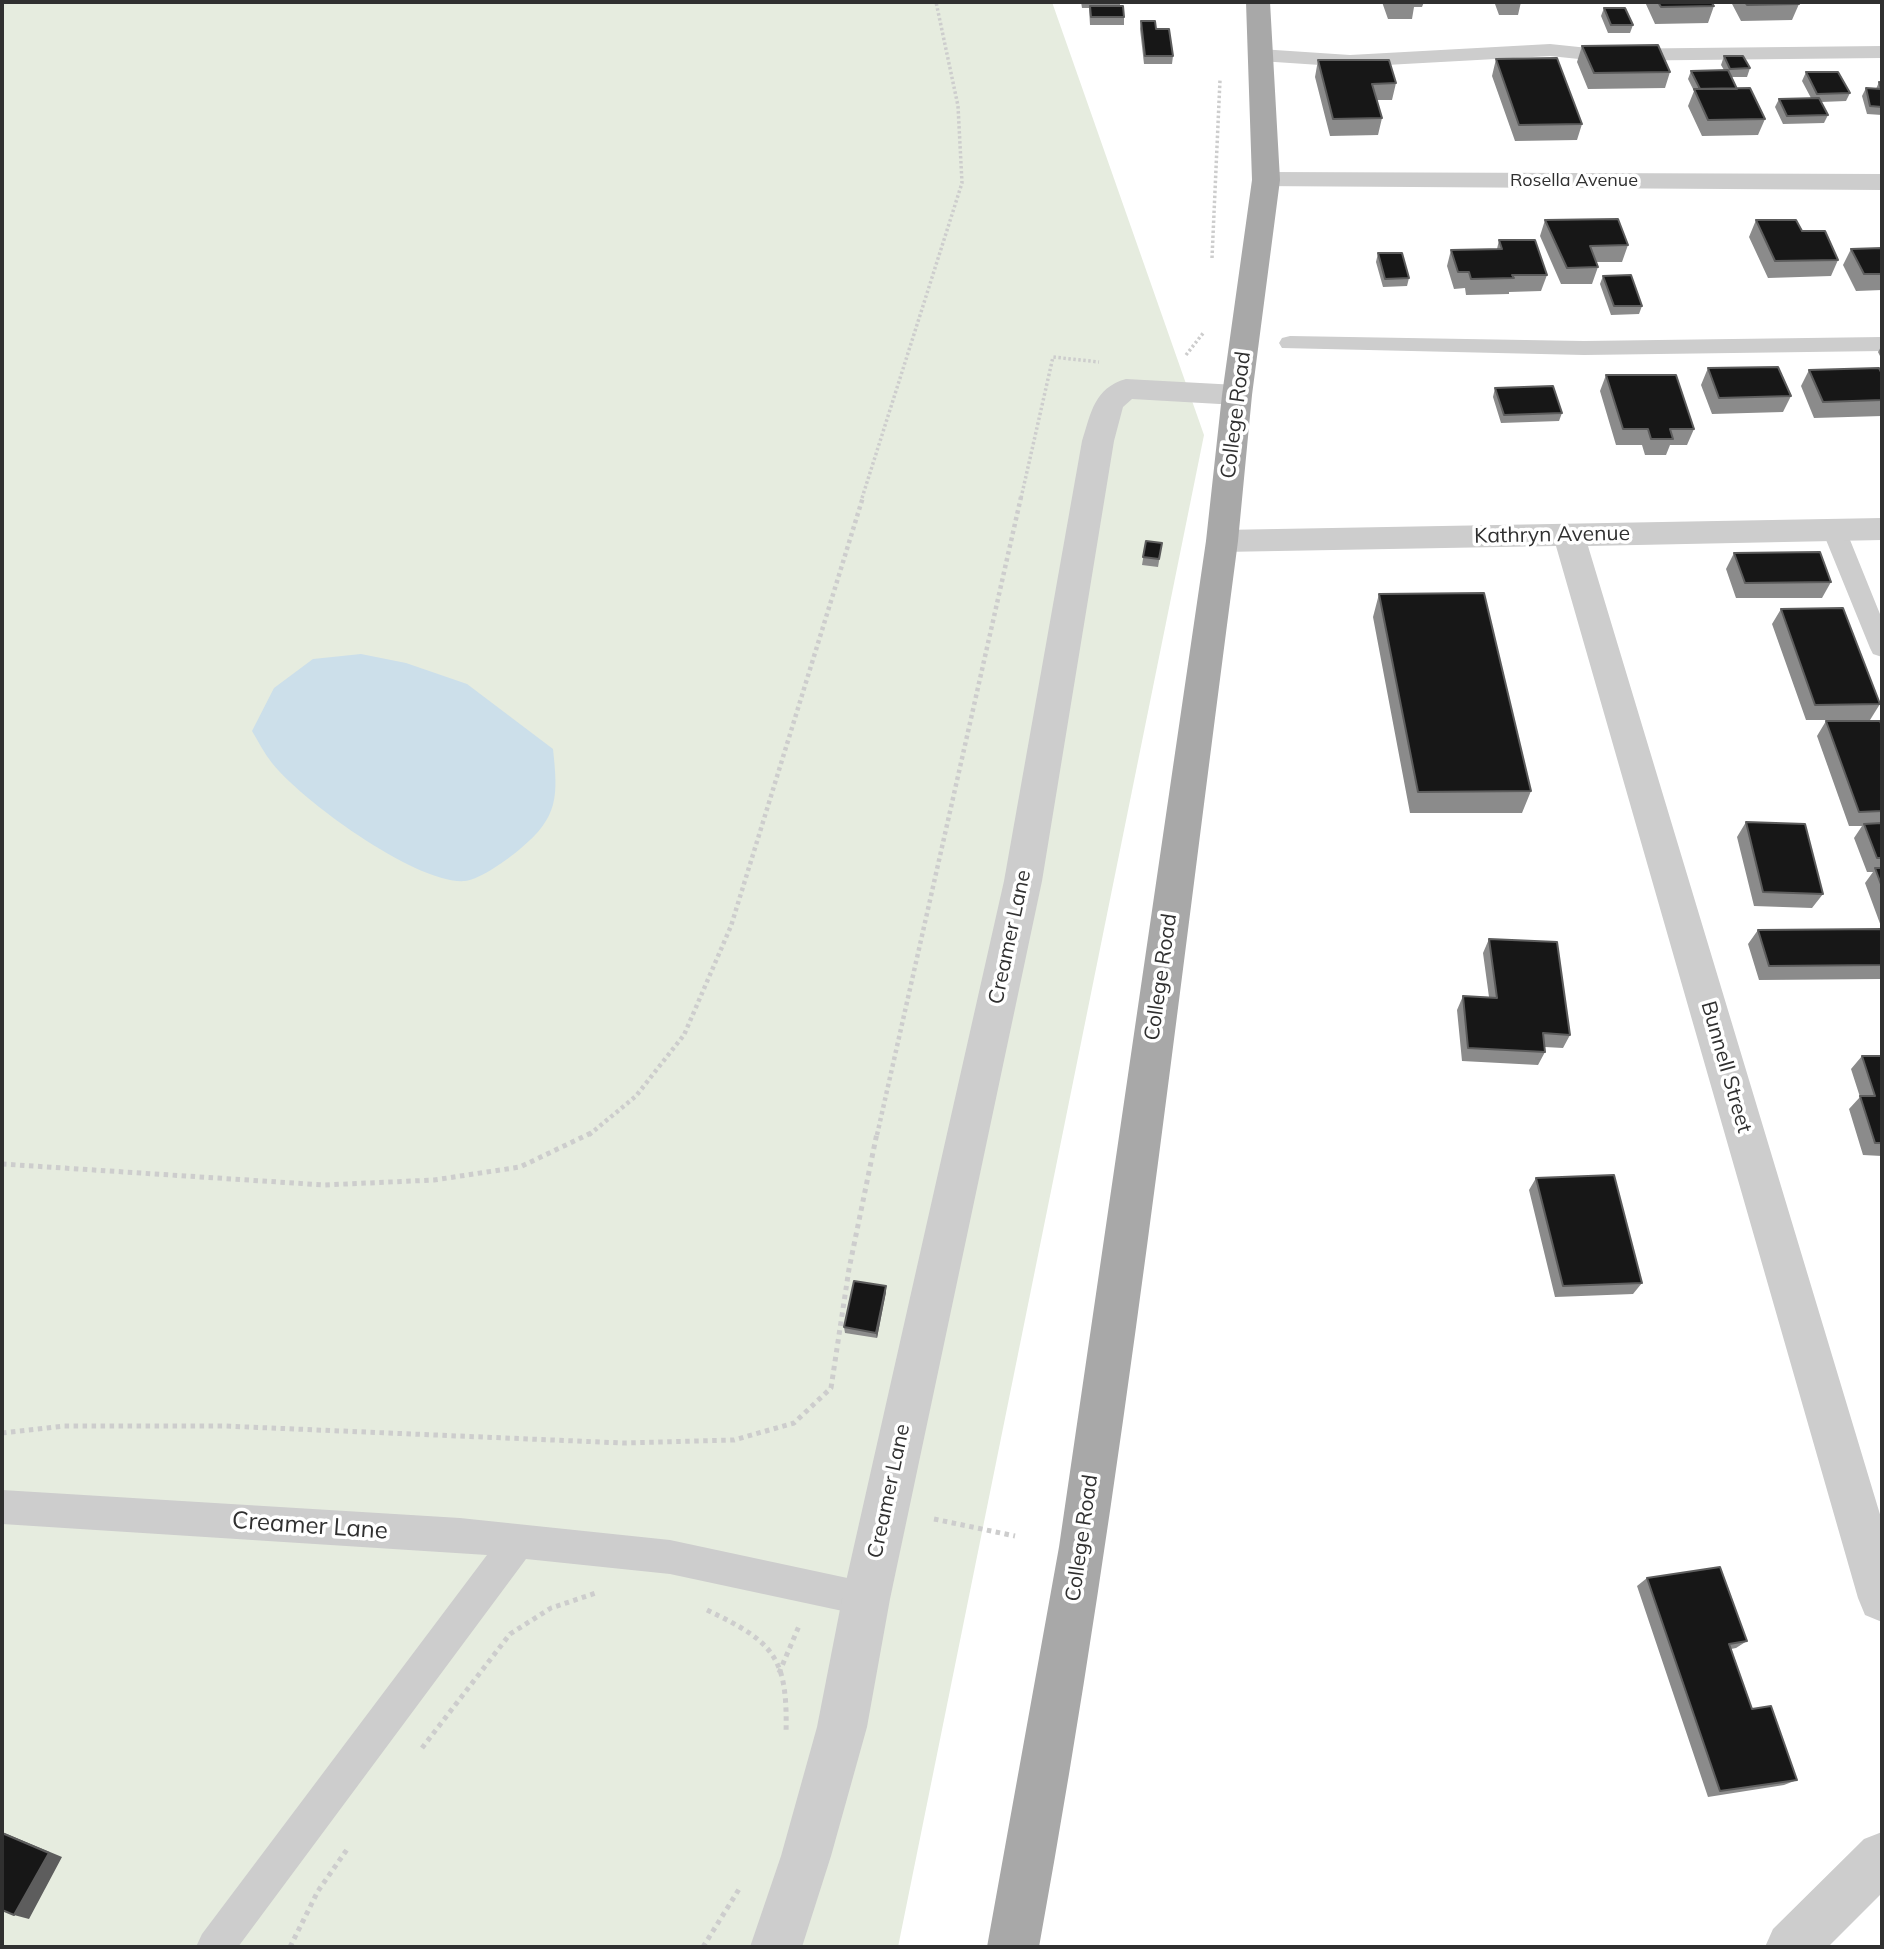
<!DOCTYPE html>
<style>
body{margin:0}
#map{position:relative;width:1884px;height:1949px;overflow:hidden;background:#fff;font-family:Mulish,sans-serif}
canvas{display:block}
.frame{position:absolute;inset:0;border:4px solid #303030;pointer-events:none}
</style>
<div id="map">
<canvas width="1884" height="1949"></canvas>
<div class="frame"></div>
</div>
<script>
const c = document.querySelector('canvas').getContext('2d');
c.lineJoin = 'round';
function fill(path, color) { c.fillStyle = color; c.fill(path, 'evenodd'); }
function stroke(path, color, width, dash) { c.strokeStyle = color; c.lineWidth = width; c.lineCap = dash ? 'butt' : 'round'; c.setLineDash(dash || []); c.stroke(path); }
function drawText(font, color, halo, rows, align = 'center') {
  c.font = font + ' Mulish,sans-serif'; c.lineWidth = 7; c.setLineDash([]); c.textBaseline = 'middle'; c.strokeStyle = halo; c.fillStyle = color; for (const [text, x, y, turn = 0] of rows) {
    c.save(); c.translate(x, y); c.rotate((+turn || 0) * Math.PI / 180); c.textAlign = isNaN(turn) ? turn : align; if (halo) c.strokeText(text, 0, 0); c.fillText(text, 0, 0); c.restore();
  }
}
const green = new Path2D(`
 M2,2H1052L1204,435L898,1947H2Z`);
const water = new Path2D(`
 M361,654L406,663L467,684L553,749C558,796 559,817 520,849C508,859 481,879 465,881C417,885 301,800 272,763C264,753 258,741 252,731L274,688L313,659Z`);
const pathFar2 = new Path2D(`
 M1212,258L1220,80
 M1186,355L1204,332
 M862,498L962,183L958,106L936,2
 M1021,498L1053,357L1099,362`);
const pathFar1 = new Path2D(`
 M589,1135L636,1096L684,1035L731,926L863,497
 M877,1135L1021,497`);
const path = new Path2D(`
 M2,1164L324,1185L434,1180L520,1167L591,1133
 M2,1433L64,1426H224L623,1443L734,1440L794,1423L831,1388L849,1269L877,1133
 M934,1519L1015,1536
 M707,1610C774,1642 788,1657 786,1734
 M779,1673L799,1626
 M422,1748L510,1634L551,1608L596,1593
 M290,1947L318,1891L348,1848
 M703,1947L741,1886`);
const lane = new Path2D(`
 M1550,44L1598,49L1882,46V58L1598,61L1550,56L1350,67L1260,61L1251,55L1260,49L1350,55Z
 M1290,336L1584,341L1882,337V351L1584,355L1282,348L1279,343L1282,338Z
 M1834,522L1842,524L1846,530L1882,619V657L1873,654L1870,648L1822,530L1826,524Z
 M2,1490L460,1518L670,1540L866,1582L878,1587L883,1599L878,1611L866,1616L670,1574L526,1559L238,1947H196L202,1934L487,1555L2,1524Z`);
const street = new Path2D(`
 M1266,172L1882,174V190L1256,186L1252,180L1256,174Z
 M1126,379L1237,385L1248,388L1252,395L1248,402L1237,405L1132,399L1123,407L1114,441L1042,881L890,1599L867,1727L831,1856L802,1947H750L781,1856L817,1727L842,1599L1004,881L1082,441C1091,413 1094,388 1126,379Z
 M1882,518V540L1588,546L1882,1521V1622L1865,1615L1858,1598L1556,546L1222,552L1211,549L1206,541L1211,533L1222,530Z
 M1882,1832V1893L1828,1947H1765L1773,1929L1864,1839Z`);
const primary = new Path2D(`
 M1246,2H1270L1280,180L1252,395L1238,541C1176,1010 1124,1482 1039,1947H987L1059,1547L1206,541L1222,395L1252,180Z`);
const wall = new Path2D(`
 M1081,2H1120V6L1124,17V25H1090L1089,8H1082Z
 M1382,2H1424L1422,7H1414L1412,19H1388Z
 M1465,2H1521L1518,15H1499L1495,4H1466Z
 M1645,2H1711L1714,6L1708,23L1655,24Z
 M1731,2H1797L1799,4L1792,20L1741,21Z
 M1604,8L1633,25L1630,33H1608L1601,16Z
 M1141,21L1156,29L1173,56L1172,64H1144L1140,29Z
 M1582,46L1670,72L1665,88L1588,89L1577,62Z
 M1724,56L1750,68L1747,77H1732L1737,89L1765,119L1758,135L1702,136L1688,106L1694,91L1688,79L1691,71L1724,70L1721,65Z
 M1496,59L1582,124L1577,140L1515,141L1492,76Z
 M1318,60L1396,83L1392,100H1377L1382,118L1378,135L1330,136L1315,77Z
 M1806,72L1850,93L1846,101L1821,102L1828,115L1824,123L1783,124L1775,107L1779,99L1811,98L1802,81Z
 M1879,82L1882,83V115L1867,114L1862,96L1866,88L1876,89Z
 M1545,220L1628,245L1622,262H1596L1598,267L1592,284H1561L1540,236Z
 M1756,220L1838,260L1831,276L1768,278L1749,237Z
 M1499,240L1547,275L1541,291L1509,292V294L1466,295L1465,288L1454,289L1447,266L1451,250L1497,249Z
 M1882,248V290L1856,291L1843,265L1851,249Z
 M1378,253L1409,278L1407,286L1383,287L1376,262Z
 M1603,276L1642,306L1639,314L1611,315L1600,284Z
 M1882,345V360L1878,352Z
 M1708,368L1791,396L1783,412L1712,414L1701,385Z
 M1809,370L1882,374V416L1814,418L1801,386Z
 M1606,375L1694,429L1687,445H1670L1666,455H1645L1642,445H1616L1600,391Z
 M1495,388L1562,413L1559,421L1501,423L1493,397Z
 M1146,541L1162,543L1158,567L1142,565Z
 M1734,553L1831,582L1822,598H1736L1726,569Z
 M1379,594L1531,791L1522,813H1410L1373,617Z
 M1781,609L1880,704L1870,720H1806L1772,624Z
 M1826,721L1882,726V979L1759,980L1748,944L1758,930L1882,929L1865,883L1873,872H1867L1854,838L1862,826H1849L1817,736Z
 M1746,822L1823,894L1812,908L1754,906L1737,837Z
 M1489,939L1570,1035L1563,1048L1545,1047V1052L1538,1065L1462,1061L1457,1010L1463,996L1489,997L1483,953Z
 M1862,1056H1882V1156L1863,1155L1849,1109L1860,1097L1851,1069Z
 M1536,1178L1642,1283L1633,1294L1555,1297L1529,1190Z
 M886,1292L877,1338L845,1333L844,1327Z
 M1647,1578L1747,1641L1736,1648L1731,1649L1752,1709L1797,1780L1784,1785L1708,1797L1637,1586Z`);
const shadedWall = new Path2D(`
 M886,1286V1292L877,1338L876,1333Z
 M2,1832L62,1857L29,1919L14,1915Z`);
const building = new Path2D(`
 M1391,2H1415V3H1391Z
 M1658,2H1711L1714,6L1661,7Z
 M1745,2H1797L1799,4L1747,5Z
 M1090,6H1123L1124,17H1091Z
 M1604,8H1625L1633,25H1611Z
 M1141,21H1155L1156,29H1169L1173,56H1145Z
 M1658,45L1670,72L1594,73L1582,46Z
 M1724,56H1743L1750,68L1730,69Z
 M1557,58L1582,124L1519,125L1496,59Z
 M1318,60H1389L1396,83L1372,84L1382,118L1333,119Z
 M1728,70L1737,89H1700L1691,71Z
 M1806,72H1838L1850,93L1817,94Z
 M1879,82L1882,83V107L1870,106L1866,88L1881,89Z
 M1750,88L1765,119L1708,120L1694,89Z
 M1819,98L1828,115L1787,116L1779,99Z
 M1618,219L1628,245L1590,246L1598,267L1567,268L1545,220Z
 M1756,220H1796L1802,231H1825L1838,260L1775,261Z
 M1499,240H1535L1547,275H1512L1514,278L1471,279L1469,272H1458L1451,250L1502,249Z
 M1882,248V274H1864L1851,249Z
 M1378,253H1402L1409,278L1385,279Z
 M1631,275L1642,306H1614L1603,276Z
 M1778,367L1791,396L1719,398L1708,368Z
 M1879,368L1882,374V400L1823,402L1809,370Z
 M1606,375H1676L1694,429H1670L1673,439H1651L1648,429H1623Z
 M1553,386L1562,413L1504,415L1495,388Z
 M1146,541L1162,543L1159,559L1143,557Z
 M1820,552L1831,582L1745,583L1734,553Z
 M1484,593L1531,791L1418,792L1379,594Z
 M1843,608L1880,704L1815,705L1781,609Z
 M1826,721H1880L1882,726V811L1859,812Z
 M1746,822L1805,824L1823,894L1763,892Z
 M1882,823V858H1877L1864,824Z
 M1875,868H1882V887Z
 M1882,929V965L1769,966L1758,930Z
 M1489,939L1557,942L1570,1035L1543,1033L1545,1052L1468,1048L1463,996L1497,998Z
 M1862,1056H1882V1143H1875L1860,1096H1875Z
 M1614,1175L1642,1283L1563,1286L1536,1178Z
 M854,1281L886,1286L876,1333L844,1327Z
 M1720,1567L1747,1641L1729,1644L1752,1709L1771,1706L1797,1780L1720,1791L1647,1578Z
 M2,1833L49,1853L14,1915L2,1910Z`);
const farStreetnames = [
 ["Rosella Avenue",1574,181]
];
const streetNames = [
 ["College Road",1236,415,-83],
 ["Kathryn Avenue",1552,535,-1],
 ["Creamer Lane",1010,937,-78],
 ["College Road",1161,977,-82],
 ["Bunnell Street",1726,1067,74],
 ["Creamer Lane",889,1491,-78],
 ["College Road",1082,1538,-82]
];
const nearStreetnames = [
 ["Creamer Lane",310,1526,4]
];
fill(green, '#e6ecdf');
fill(water, '#ccdfea');
stroke(pathFar2, '#cdcdcd', 3.5, [2.5, 2.5]);
stroke(pathFar1, '#cdcdcd', 4.5, [3.5, 3.5]);
stroke(path, '#cdcdcd', 5, [4.5, 4.5]);
fill(lane, '#cdcdcd');
fill(street, '#cdcdcd');
fill(primary, '#a8a8a8');
fill(wall, '#8b8b8b');
fill(shadedWall, '#5d5d5d');
fill(building, '#171717');
stroke(building, '#5d5d5d', 2);
drawText('18px', '#303030', '#fff', farStreetnames);
drawText('21px', '#303030', '#fff', streetNames);
drawText('24px', '#303030', '#fff', nearStreetnames);
</script>
